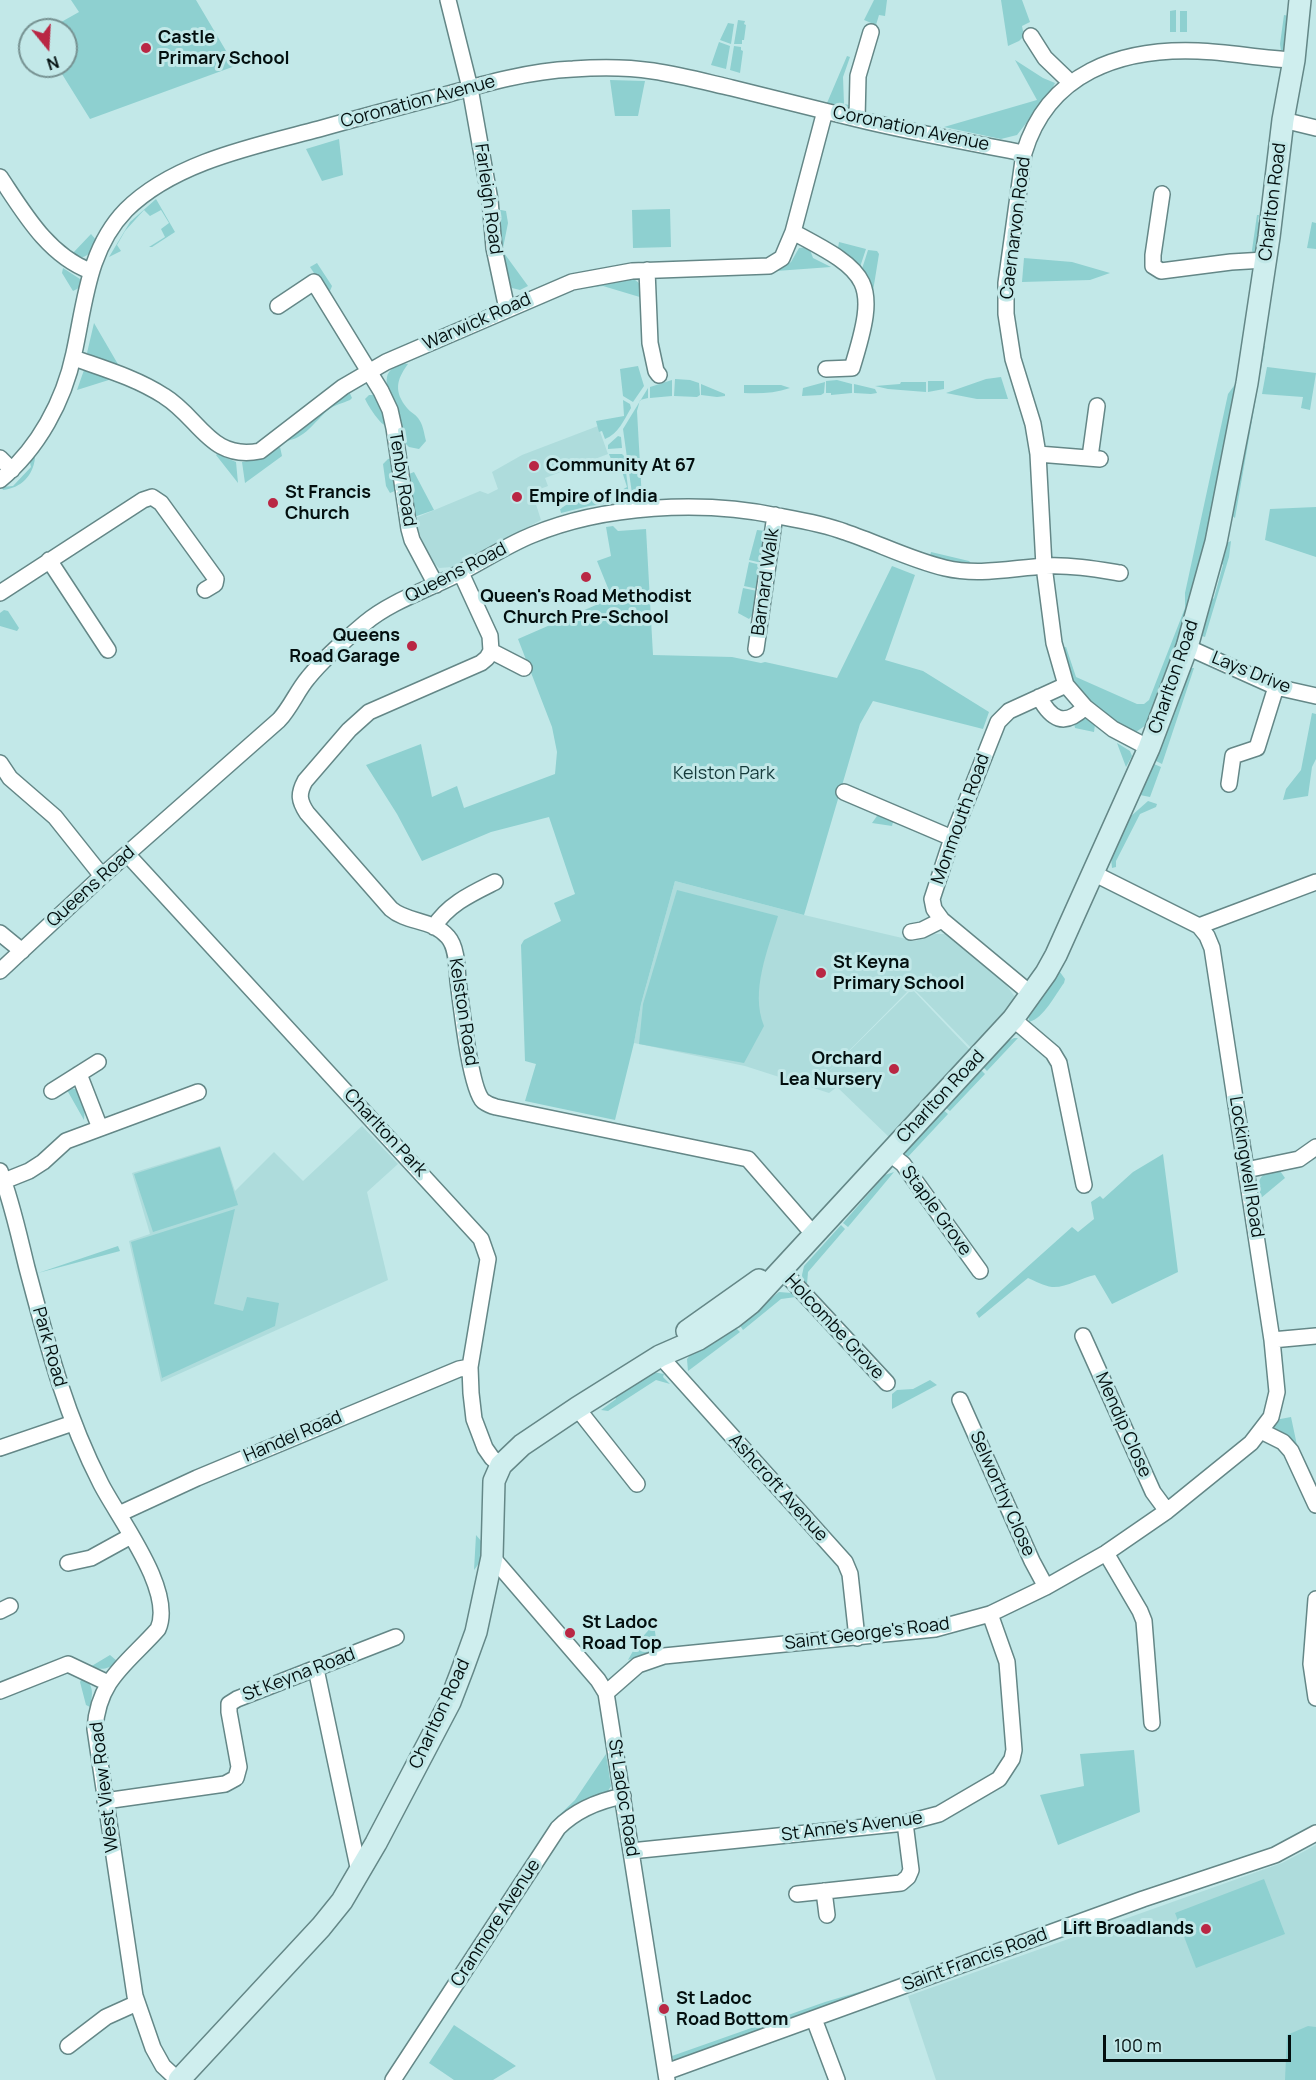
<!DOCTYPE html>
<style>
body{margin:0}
#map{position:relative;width:1316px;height:2080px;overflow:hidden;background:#c2e8e8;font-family:Manrope,sans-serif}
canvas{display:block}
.north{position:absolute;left:18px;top:18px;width:60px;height:60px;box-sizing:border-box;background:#c2e8e8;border:2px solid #769191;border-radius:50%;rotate:162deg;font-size:16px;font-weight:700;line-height:24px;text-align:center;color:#030f0f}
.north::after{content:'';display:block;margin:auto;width:21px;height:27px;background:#b92744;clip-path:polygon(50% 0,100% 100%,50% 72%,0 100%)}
.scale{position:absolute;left:1103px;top:2035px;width:188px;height:27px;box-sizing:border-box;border:3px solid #030f0f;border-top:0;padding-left:8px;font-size:18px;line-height:21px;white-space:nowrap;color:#030f0f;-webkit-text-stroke:4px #c2e8e8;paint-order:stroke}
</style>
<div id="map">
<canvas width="1316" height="2080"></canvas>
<div class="north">N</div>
<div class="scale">100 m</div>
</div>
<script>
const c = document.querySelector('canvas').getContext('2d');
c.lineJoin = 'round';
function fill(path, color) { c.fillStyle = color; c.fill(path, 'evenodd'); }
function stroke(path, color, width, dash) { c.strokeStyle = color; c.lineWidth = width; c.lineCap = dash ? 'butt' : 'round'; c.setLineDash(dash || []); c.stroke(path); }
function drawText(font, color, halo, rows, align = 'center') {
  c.font = font + ' Manrope,sans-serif'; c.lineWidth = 6; c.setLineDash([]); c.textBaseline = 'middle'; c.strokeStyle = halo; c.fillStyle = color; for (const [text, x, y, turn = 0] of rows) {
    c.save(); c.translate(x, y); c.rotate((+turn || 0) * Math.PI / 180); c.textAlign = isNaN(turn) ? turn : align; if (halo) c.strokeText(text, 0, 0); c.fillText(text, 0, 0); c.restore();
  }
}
const built = new Path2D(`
 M598,426L608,454L545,478L548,486L532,492L541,520L453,567L439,568L431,560L413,519L480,491L488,494L498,489L492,472L522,455Z
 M675,881L804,915L915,941L935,934H947L1007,986L1015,997L1011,1006L973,1050L912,987L816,1084L912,989L971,1051L890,1138L837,1087L829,1093L745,1066L634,1043L641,1004Z
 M362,1126L398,1164L367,1192L388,1280L161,1382L129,1241L150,1234L132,1173L220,1146L235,1191L274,1152L303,1181Z
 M1316,1845V2080H936L908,1996L1282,1863Z`);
const green = new Path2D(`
 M71,0H196L235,66L90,119L57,66H66V30H47L79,12Z
 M874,0H887L885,16L879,15L876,25L864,20Z
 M1001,0H1022L1030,22L1022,26L1024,36L1019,41L1008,46Z
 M1176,10V32H1170V11Z
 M1180,11H1187V32H1180Z
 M1284,15L1289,16L1287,48L1281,51L1280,44Z
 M738,20L745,21L744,24L746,25L744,40H742V44H734Z
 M728,23L734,24L731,44L720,40Z
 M719,42L730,46L726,69L711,65Z
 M734,46L741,47V50L743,51L740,73L730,70Z
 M847,56L850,57L843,77L844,104L854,106L852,109L827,103Z
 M1015,60L1043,78L1055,83L1051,91L1017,135L1001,139L944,127L1037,100Z
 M610,80L645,81L638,116H615Z
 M339,139L343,175L322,181L306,149Z
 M156,199L175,232L152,247H149L165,237L161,229L169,223L161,210L150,216L144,210L125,231L117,245L121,251L109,257L130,222Z
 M670,209L671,247L633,248L632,210Z
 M501,210L506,211L508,223L502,253L496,211Z
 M1257,215H1259L1258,222L1264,227L1261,249L1254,256L1252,250Z
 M1312,222L1316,223V249L1307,248Z
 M91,234L97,241C92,250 89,258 77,258L72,254Z
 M839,242L866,249L860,267L838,248Z
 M809,247L813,258L831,267L776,271L791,262L799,248Z
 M868,250L877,251L879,254L873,291L870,290L867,277L862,269Z
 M504,253L528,286L520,290L512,288L508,281Z
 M1024,258L1072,262L1110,273L1090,280L1022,282Z
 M317,263L332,286L330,291H326L310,267Z
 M63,268L80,279L81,287L73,291L62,273Z
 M629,277C640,281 643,287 643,298L603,286L579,289L576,286Z
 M94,323L119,366L91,357L87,353Z
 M1260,345L1265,346L1235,518L1231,515Z
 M400,363L408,364C396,380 394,392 407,408C410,412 415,414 418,418C423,424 424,433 426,441L419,449L409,447L404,442C399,428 384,389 387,377C388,370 395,367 400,363Z
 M638,366L644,386L633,402L623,396L620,369Z
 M1267,367L1316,373L1310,410L1301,408L1303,397L1262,394Z
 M88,369L115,378L77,390L84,370Z
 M1001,377L1008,399H977L946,393L986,379Z
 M675,379L690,380L699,383L700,395L697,397L674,396Z
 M672,380V396L650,398V387Z
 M837,380L852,384V393L831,395V393H826V381Z
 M928,381H944V389L928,392Z
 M825,382L824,393L821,395L802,396L803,388Z
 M901,382H926V392L888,389L875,386L900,384Z
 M1236,383L1208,524L1211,529L1192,613L1153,720L1136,732C1114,724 1086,704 1074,683C1068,673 1066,659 1062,648L1066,647L1076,677L1137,704H1144L1149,700L1185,608V593L1228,394Z
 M701,384L725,394V396L717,397L701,395Z
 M854,384L875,389L877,393L871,394L854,393Z
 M744,385H781L790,388C775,393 760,394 744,393Z
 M648,388V398L640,400L637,411L642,500L633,501L623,429Z
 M348,389L352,398L350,400C343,403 334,405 328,410C314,422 305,439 285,441Z
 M369,395H375L384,412L388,427C380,425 369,407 365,399Z
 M623,400L630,404L631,408C624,420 618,434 605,439L602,431L599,432L596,421L624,416Z
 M618,436L621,437L622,448L608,449V445Z
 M280,447L282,456L245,483L242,462L261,458Z
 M217,454L236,462L238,483L216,455Z
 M609,454H622L624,456L629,496L628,501L625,502L620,491L627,487L619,462L613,464Z
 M33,456L35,458C33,476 21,488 3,490L2,487L13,486L31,467L29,458Z
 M393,458L397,490L390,493L386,486L383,464L388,459Z
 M414,472L434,510L414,517L408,477L409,474Z
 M609,497L612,499V503L589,506L561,513L560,509L569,503Z
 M1316,507V557L1265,540L1270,509Z
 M613,526L618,531L646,529L653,655L732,657L761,663L765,662L837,678L892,566L915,575L885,660L923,671L989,712L983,729L873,701L860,724L804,915L675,881L641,1004L634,1043L615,1120L525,1101L536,1064L525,1061L521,945L524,940L561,921L554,903L575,894L549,817L491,832L422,861L397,814L366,765L421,744L432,797L457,786L464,808L555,774L557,752L552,727L518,639L612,598L597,561L611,556L606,527Z
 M757,530L766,531L762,563L749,560Z
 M1231,541L1229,557L1205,637L1202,636C1200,626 1206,604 1214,598L1223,565L1220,561L1224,544Z
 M931,552L969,561L972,564L951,562L930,556Z
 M749,562L761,565L758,589L744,586Z
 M743,588L757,591L754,613L749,619L738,613Z
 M4,610L8,611L19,628L17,631L0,626V613Z
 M1192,668H1194L1162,764L1156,761L1154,756L1189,671Z
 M1312,713L1316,714V759L1312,767L1308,796L1283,800L1286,789L1301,770Z
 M1084,716L1095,725L1094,732L1075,728L1074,723Z
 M1117,743L1130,751L1132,756L1126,767Z
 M1154,764L1161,767L1150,797L1140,795Z
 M1148,801L1157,804L1156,807L1140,814L1116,861V867L1112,868L1111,858L1130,817Z
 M884,814L893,822L892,826L872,823L877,816Z
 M677,890L778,916C768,950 750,991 764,1026L744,1063L639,1044L643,1004Z
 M1057,968L1065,979L1064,983C1055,995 1044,1018 1029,1022L1028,1012Z
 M1014,1038H1018L987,1071L983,1067L1005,1043Z
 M981,1070L985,1074L950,1111L943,1106L946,1103H950Z
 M71,1088L78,1090L85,1107L84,1120L67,1090Z
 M941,1108L948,1114L906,1159L905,1150Z
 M220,1147L238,1205L153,1232L134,1174Z
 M1163,1154L1178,1272L1112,1304L1095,1275C1081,1278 1066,1288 1052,1287C1044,1286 1035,1281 1028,1278L979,1318L976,1313L1072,1227L1078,1232L1094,1219L1091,1202L1100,1196L1103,1199L1133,1172Z
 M1278,1168L1285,1178L1261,1198C1257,1177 1258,1176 1278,1168Z
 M894,1172L848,1227L843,1223L885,1175Z
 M235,1209L214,1304L243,1311L247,1297L279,1303L275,1326L162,1378L131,1242Z
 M841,1225L845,1229L808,1272L807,1284H803L802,1275L804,1266Z
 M118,1246L120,1251L38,1273Z
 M779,1292L792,1293L796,1297L781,1299L743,1330L739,1324Z
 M735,1327L740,1332L688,1371L687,1359L691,1354Z
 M653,1372L664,1374L663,1377L670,1384L656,1380L608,1411L601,1410L616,1399L614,1395Z
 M930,1380L937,1385L892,1409V1394L897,1390L913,1389Z
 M1291,1417L1298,1450L1276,1432L1273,1425L1275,1420Z
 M476,1535L482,1542L480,1562L474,1570Z
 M654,1624L656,1639L650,1652L628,1660L638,1642Z
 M110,1655L117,1661C110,1670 100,1670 90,1667Z
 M83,1676C94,1686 93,1693 90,1707L86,1705L80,1682Z
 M1134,1750L1140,1812L1058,1845L1040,1795L1084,1786L1080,1754Z
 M606,1754L611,1786L608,1791L542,1840L541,1839L551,1823L575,1800Z
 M1264,1879L1285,1934L1196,1968L1175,1913Z
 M906,1978L676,2061H674L672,2056L825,2002Z
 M454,2025L516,2066L493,2080H454L429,2063Z
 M1308,2026L1316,2027V2080H1285L1287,2035Z`);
const street = new Path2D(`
 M448,0L470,88L490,200L494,248L507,309
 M1031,36L1045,58L1070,82
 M857,119L858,76L871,32
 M1283,120L1316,128
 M0,177C24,213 48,255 90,271
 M1162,194L1153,255V266L1161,271L1231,262L1265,260
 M793,232C871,273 879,281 852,368L826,369
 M647,270L650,343L656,371L659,375
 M278,306L314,282L381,391L390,410L394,428L409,529L412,540L436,585
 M74,358C105,369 136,378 164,396C200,418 210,461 260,451L343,387L386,362L572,282L632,271L769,266L782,258L793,232L825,111
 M1038,454L1100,459
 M1090,457L1097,406
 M0,458L12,470
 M0,480C38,449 64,401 74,353C85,303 88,249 126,210C174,162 255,146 319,129C361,117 403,106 445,95C487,83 529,71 573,69C599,67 627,67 653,71C680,75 706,82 732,88C773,98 813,108 853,118C909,132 967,142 1024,153
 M49,560L108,650
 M461,573L490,636L491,651L524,668
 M0,593L143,500L152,497L161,503L216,579L215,584L205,590
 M1187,647L1276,687L1316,696
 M756,649L775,515
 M491,651L487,658L481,663L369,712L349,730L305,781C298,794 299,801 307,813L391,909C407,923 433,919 448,937C457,947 457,968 458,981C461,1003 470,1088 483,1101C487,1104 492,1106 496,1107L748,1159L815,1236
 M1039,697C1051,719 1064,728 1085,707
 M1149,748L1113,729L1085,707L1066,685L1054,643L1044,566L1038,454L1033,424L1013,359L1006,314V283L1024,153C1048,73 1120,48 1198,51C1230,52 1262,59 1294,60
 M0,763L10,778L55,817L102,876
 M1229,784L1233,756L1257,748L1276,687
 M844,792L952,838
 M127,854L481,1239L488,1259L470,1367L471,1393L474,1419L485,1448L492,1458L501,1465
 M1199,926L1316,882
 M434,927C448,904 473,893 495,882
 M911,932L922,930L942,920
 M0,933L22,951
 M0,971L102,876L279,720C291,707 297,691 308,678C324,658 345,640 365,623C390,602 424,591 454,576C480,563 505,546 532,535C604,505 702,500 778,516C800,520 824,524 845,532C878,543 911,560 945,568C979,576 1012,568 1046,566C1072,565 1095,569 1120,573
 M1031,994L942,920L934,909L932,899L952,838L998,722L1009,711L1066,685
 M1013,1019L1053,1053L1059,1063L1084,1185
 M79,1074L100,1128
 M52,1091L98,1062
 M889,1153L903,1164L980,1271
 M1246,1170L1299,1159L1316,1147
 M0,1171C12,1202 19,1236 27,1268C47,1343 65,1414 101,1484C119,1519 175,1591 158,1629C128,1663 98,1679 95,1729L135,1996L153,2048L163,2066L178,2080
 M4,1181L29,1171L43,1162L66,1141L198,1092
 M782,1270L887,1383
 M1083,1336L1153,1492L1167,1511
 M1272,1340L1316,1336
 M660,1356L845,1562L850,1574L857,1638
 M960,1400L1032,1561L1046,1587
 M577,1408L637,1484
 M1261,1431L1283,1442L1291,1451L1316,1505
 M0,1448L73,1423
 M119,1514L197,1478L459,1369L470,1367
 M1106,1553L1140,1611L1144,1621L1152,1723
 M492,1557L598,1680L606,1693L667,2080
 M68,1563L91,1558L131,1536
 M1316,1599L1311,1664L1316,1698
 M0,1611L10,1606
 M316,1669L359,1872
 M0,1691L68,1664L108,1683
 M606,1693L638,1665L664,1656L935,1629L990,1614L1046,1587L1106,1553L1167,1511L1251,1443L1271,1417L1277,1392L1272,1340L1212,948L1207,936L1199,926L1093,873
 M105,1801L225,1784L236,1778L239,1767L229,1712V1704L237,1699L396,1637
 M631,1851L905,1823L939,1814L999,1779L1012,1759L1014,1750L1007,1662L990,1614
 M824,1891L827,1915
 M797,1894L901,1883L908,1877L911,1870L905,1823
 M814,2019L837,2080
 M68,2046L106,2017L137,2003
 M666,2072L1143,1899L1275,1855L1316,1833
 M393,2080L558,1828C576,1810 598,1801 623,1796`);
const secondary = new Path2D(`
 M687,1331L759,1280
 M179,2080L321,1927L342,1901L376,1843L450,1702L463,1668L476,1632L492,1557L494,1481L501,1465L522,1445L577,1408L660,1356L699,1339L732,1318L751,1303L1013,1019L1046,973L1056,955L1149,748L1187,647L1216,542L1247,383L1269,237L1283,120L1294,60L1300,0`);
const markers = [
 [146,48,6,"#b92744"],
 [534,466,6,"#b92744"],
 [517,497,6,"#b92744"],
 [273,503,6,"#b92744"],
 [586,577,6,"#b92744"],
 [412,646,6,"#b92744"],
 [821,973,6,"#b92744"],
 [894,1069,6,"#b92744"],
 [570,1633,6,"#b92744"],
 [1206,1929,6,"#b92744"],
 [664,2009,6,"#b92744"]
];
const poiNames = [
 ["Castle",158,38],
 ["Primary School",158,59],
 ["Community At 67",546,466],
 ["St Francis",285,493],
 ["Church",285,514],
 ["Empire of India",529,497],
 ["Queen's Road Methodist",586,597,"center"],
 ["Church Pre-School",586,618,"center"],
 ["Queens",400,636,"right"],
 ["Road Garage",400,657,"right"],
 ["St Keyna",833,963],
 ["Primary School",833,984],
 ["Orchard",882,1059,"right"],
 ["Lea Nursery",882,1080,"right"],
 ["St Ladoc",582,1623],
 ["Road Top",582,1644],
 ["Lift Broadlands",1194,1929,"right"],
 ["St Ladoc",676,1999],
 ["Road Bottom",676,2020]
];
const streetNames = [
 ["Coronation Avenue",418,102,-15],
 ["Coronation Avenue",911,129,12],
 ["Farleigh Road",488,199,82],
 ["Charlton Road",1273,202,-83],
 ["Caernarvon Road",1016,228,-83],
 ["Warwick Road",477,322,-24],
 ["Tenby Road",402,479,81],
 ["Queens Road",456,573,-27],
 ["Barnard Walk",766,582,-82],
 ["Lays Drive",1251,673,22],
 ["Charlton Road",1174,677,-71],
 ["Monmouth Road",961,819,-70],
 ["Queens Road",91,887,-42],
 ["Kelston Road",463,1012,81],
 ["Charlton Road",941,1097,-47],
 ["Charlton Park",385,1133,47],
 ["Lockingwell Road",1246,1167,81],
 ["Staple Grove",936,1211,54],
 ["Holcombe Grove",834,1327,47],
 ["Park Road",49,1347,74],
 ["Mendip Close",1123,1425,66],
 ["Handel Road",293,1437,-23],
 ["Ashcroft Avenue",778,1488,48],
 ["Selworthy Close",1002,1494,66],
 ["Saint George's Road",867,1634,-7],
 ["St Keyna Road",299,1675,-21],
 ["Charlton Road",440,1714,-65],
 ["West View Road",105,1787,-97],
 ["St Ladoc Road",623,1798,81],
 ["St Anne's Avenue",852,1827,-7],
 ["Cranmore Avenue",496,1923,-57],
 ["Saint Francis Road",975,1960,-20]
];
const parkNames = [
 ["Kelston Park",724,774]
];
fill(built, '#aedcdc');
fill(green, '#8ed0d0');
stroke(street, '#648787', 18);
stroke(secondary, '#648787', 24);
stroke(street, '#fff', 15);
stroke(secondary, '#cfeeee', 21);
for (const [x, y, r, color] of markers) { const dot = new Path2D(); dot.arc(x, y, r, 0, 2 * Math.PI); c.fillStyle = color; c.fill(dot); stroke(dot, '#c2e8e8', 2); }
drawText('bold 18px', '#030f0f', '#c2e8e8', poiNames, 'left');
drawText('18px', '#030f0f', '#c2e8e8', streetNames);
drawText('18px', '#153a3b', '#c2e8e8', parkNames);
</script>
